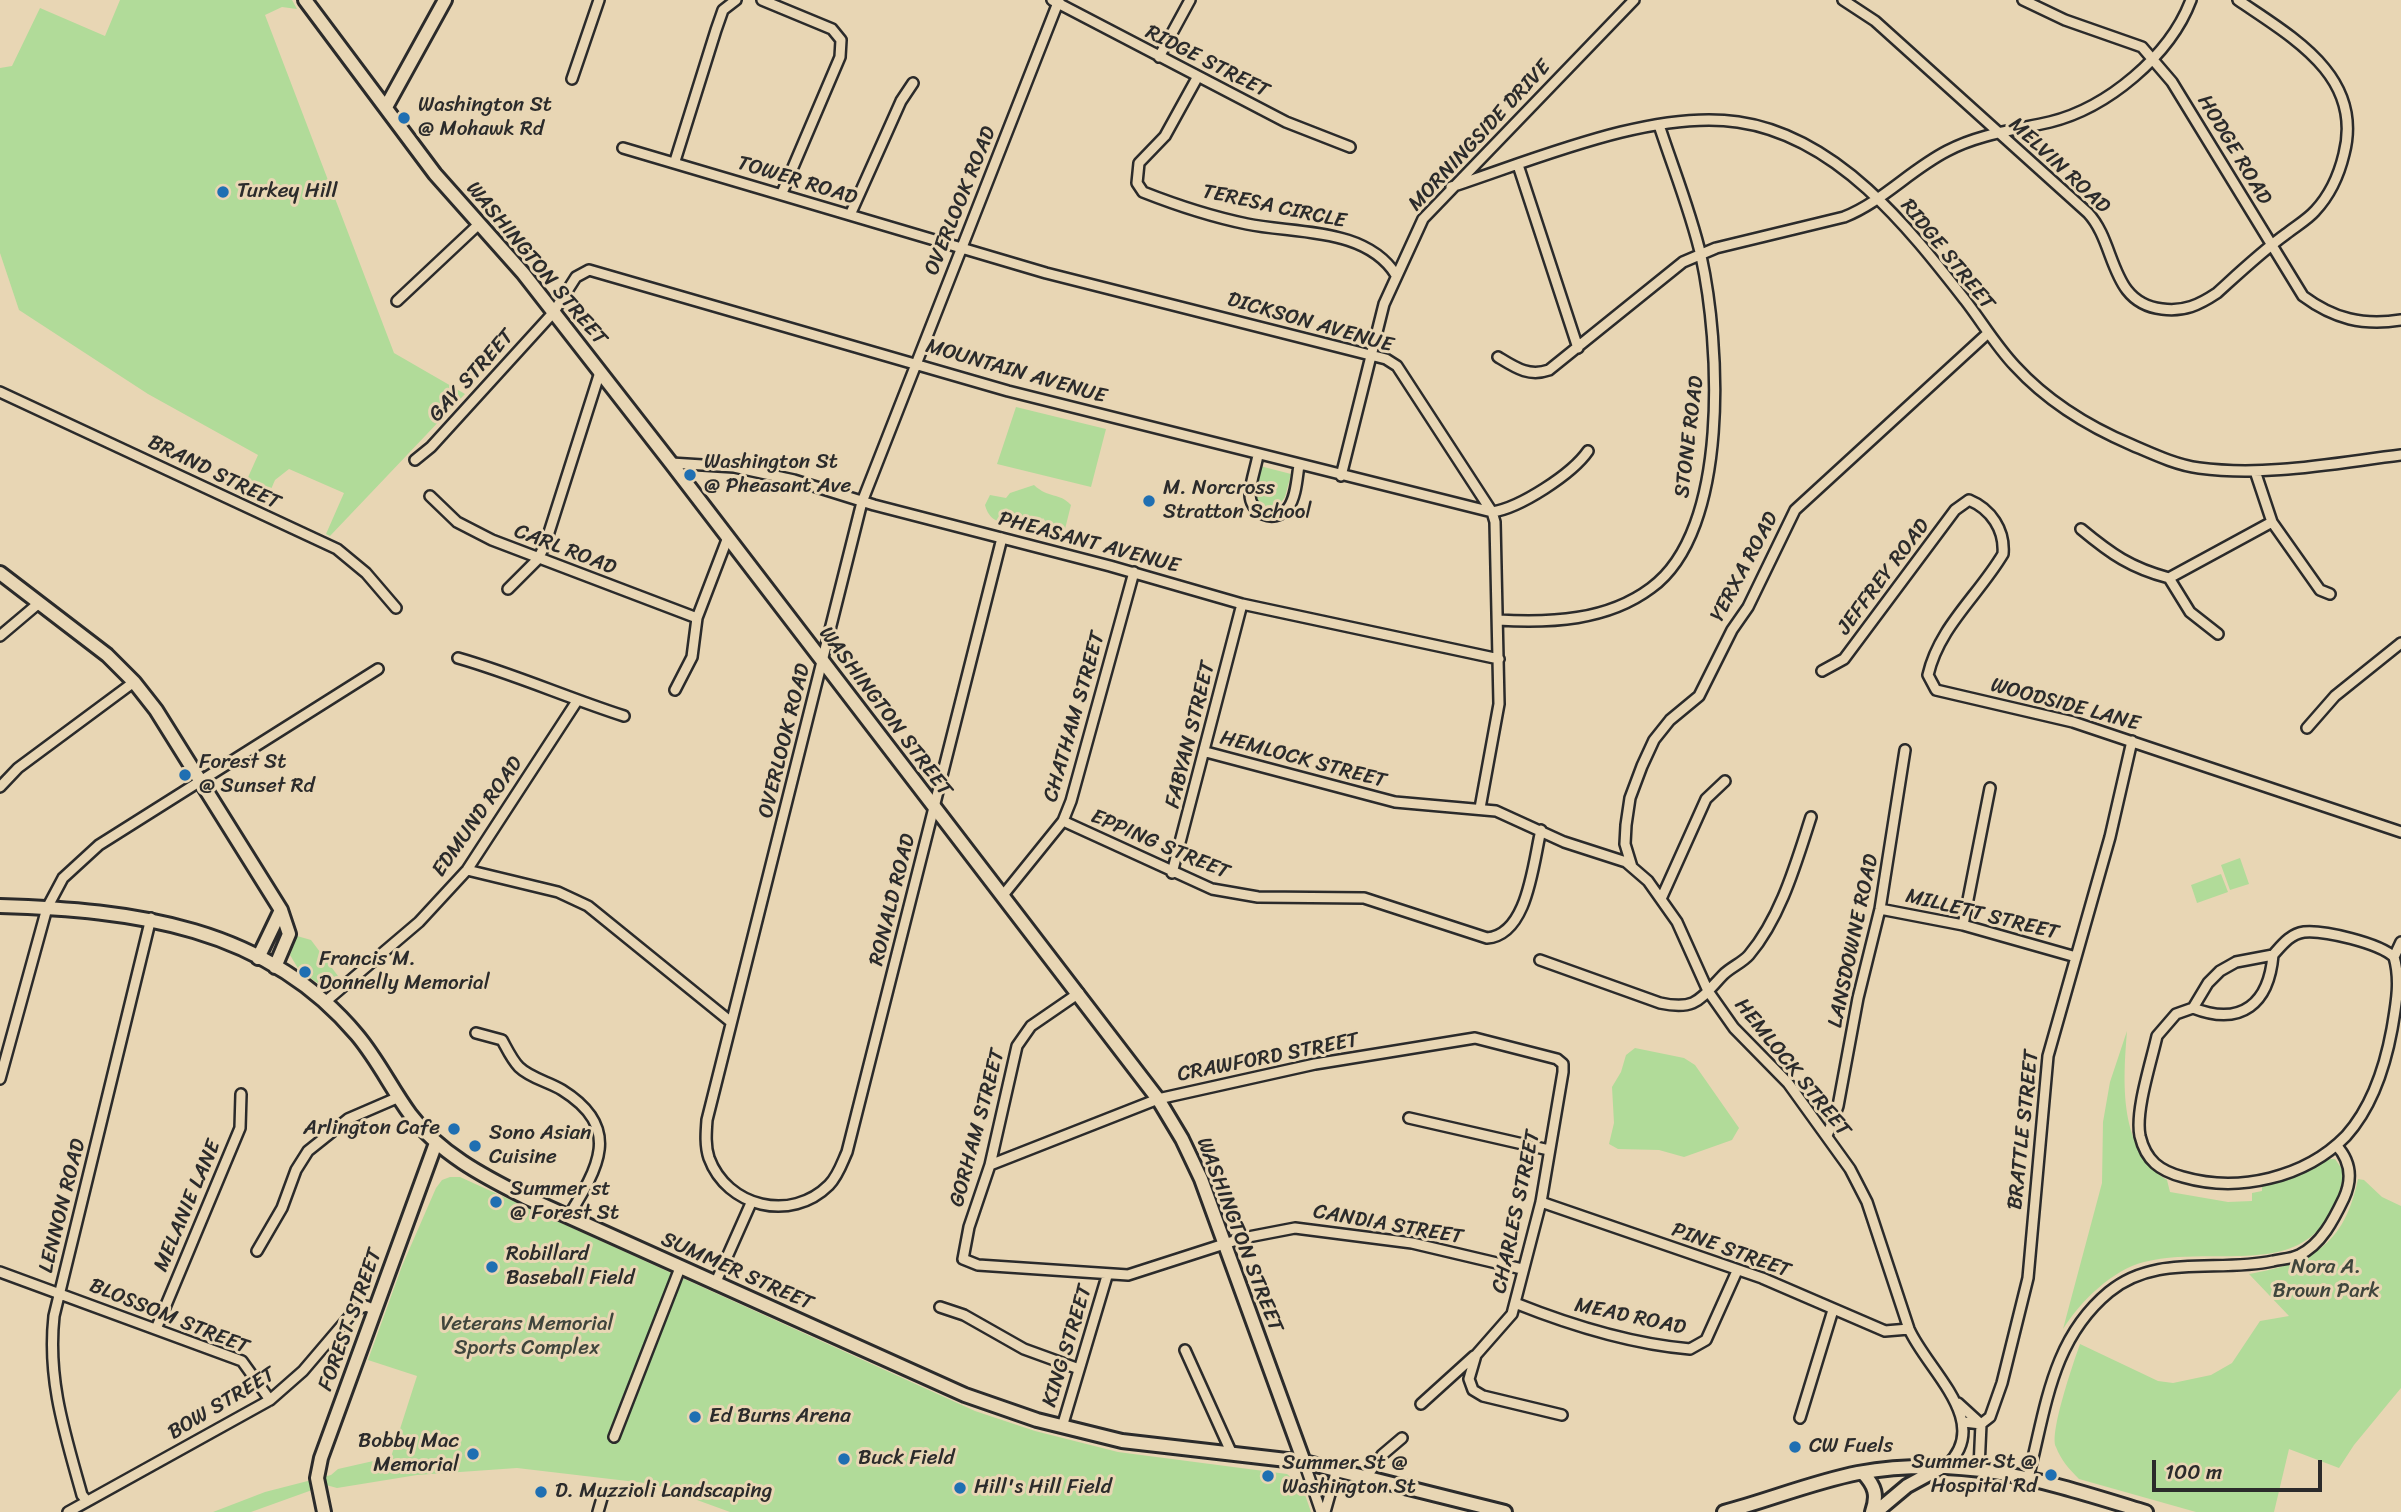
<!DOCTYPE html>
<style>
body{margin:0}
#map{position:relative;width:2401px;height:1512px;overflow:hidden;background:#e8d6b4;font-family:Sriracha,sans-serif}
canvas{display:block}
.scale{position:absolute;left:2152px;top:1460px;width:170px;height:32px;box-sizing:border-box;border:4px solid #2b2b2b;border-top:0;padding-left:9px;font-size:21px;line-height:24px;white-space:nowrap;color:#2b2b2b;-webkit-text-stroke:5px #e8d6b4;paint-order:stroke}
</style>
<div id="map">
<canvas width="2401" height="1512"></canvas>
<div class="scale">100 m</div>
</div>
<script>
const c = document.querySelector('canvas').getContext('2d');
c.lineJoin = 'round';
function fill(path, color) { c.fillStyle = color; c.fill(path, 'evenodd'); }
function stroke(path, color, width, dash) { c.strokeStyle = color; c.lineWidth = width; c.lineCap = dash ? 'butt' : 'round'; c.setLineDash(dash || []); c.stroke(path); }
function drawText(font, color, halo, rows, align = 'center') {
  c.font = font + ' Sriracha,sans-serif'; c.lineWidth = 6; c.setLineDash([]); c.textBaseline = 'middle'; c.strokeStyle = halo; c.fillStyle = color; for (const [text, x, y, turn = 0] of rows) {
    c.save(); c.translate(x, y); c.rotate((+turn || 0) * Math.PI / 180); c.textAlign = isNaN(turn) ? turn : align; if (halo) c.strokeText(text, 0, 0); c.fillText(text, 0, 0); c.restore();
  }
}
const green = new Path2D(`
 M120,0H292L297,9L282,7L265,15L394,353L465,394L330,536L326,534L344,493L289,469L275,480L269,494L255,500L241,493L258,455L148,394L19,310L0,253V68L12,66L40,8L105,36Z
 M1016,407L1106,429L1091,487L997,464Z
 M1260,466L1291,474L1285,497L1277,508L1265,509C1248,498 1256,483 1260,466Z
 M1034,485C1049,499 1059,492 1071,505L1065,529L1049,526L1043,518L1037,525L1015,518L1011,525C998,522 989,520 985,505L990,495L1006,498L1010,493Z
 M2240,858L2249,884L2230,890L2221,865Z
 M2221,874L2228,892L2197,903L2191,885Z
 M297,936L311,940L338,976L319,984L299,970L290,955Z
 M2127,1031C2123,1081 2118,1150 2167,1180L2170,1192L2228,1202L2252,1201V1193L2262,1191V1187L2296,1176L2327,1159H2335L2344,1172C2322,1291 2224,1242 2144,1262C2112,1270 2080,1302 2063,1329L2102,1183L2103,1122L2110,1082Z
 M1635,1048L1684,1058L1695,1065L1739,1128L1732,1140L1684,1157L1659,1150L1618,1149L1609,1144L1614,1123L1612,1087L1621,1072L1626,1055Z
 M450,1177H460L975,1411L1035,1431L1118,1452L1287,1474L1302,1486L1311,1512H730L653,1484L517,1468L417,1475L337,1488L326,1485L251,1512H213L265,1492L331,1475L338,1469L391,1457L417,1376L368,1360L402,1266L436,1188L442,1180Z
 M2358,1179L2364,1180L2382,1197L2401,1206V1388L2354,1445L2339,1468L2289,1449L2274,1512H2196L2079,1479C2069,1469 2061,1460 2056,1447C2049,1433 2074,1361 2080,1344L2158,1381L2173,1383L2211,1375L2232,1363L2260,1321L2289,1316L2249,1274C2311,1263 2344,1246 2358,1179Z`);
const street = new Path2D(`
 M762,0L832,29L841,40L840,57L782,193
 M1052,0L1286,122L1350,147
 M1843,0L1875,21L2088,213C2117,244 2109,303 2162,309C2184,312 2199,305 2217,293C2239,273 2261,252 2286,234C2296,226 2307,220 2315,211C2330,195 2339,175 2344,154C2364,76 2292,37 2238,0
 M2023,0L2065,20L2142,47L2172,82L2303,296C2334,319 2363,326 2401,320
 M1159,57L1190,0
 M1197,78L1165,136L1139,163L1137,183L1143,192C1176,205 1213,217 1247,224C1295,234 1366,227 1396,275
 M572,79L599,0
 M623,148L1046,273L1386,359L1397,366L1492,512L1495,522L1499,704L1480,808
 M675,161L716,30L723,10L736,0
 M1518,165L1578,348
 M1451,187C1534,160 1652,109 1738,122C1837,136 1908,227 1965,300C1982,322 1996,346 2015,366C2048,402 2087,426 2132,445C2153,454 2176,465 2199,468C2266,477 2335,463 2401,455
 M850,215L901,101L913,83
 M397,301L479,224
 M1498,357C1516,368 1529,377 1549,370L1683,262L1716,248L1844,217C1882,202 1910,170 1947,151C1979,134 2015,130 2050,122C2107,108 2170,56 2191,0
 M0,392L337,549L366,573L396,608
 M1258,455C1256,467 1251,480 1250,493C1249,513 1274,525 1288,508C1296,498 1297,478 1299,465
 M415,460L431,447L553,313L576,277L589,270L1008,391L1492,512C1520,508 1572,474 1588,451
 M671,463L734,467L794,480L874,505L1110,566L1242,604L1499,659
 M2255,471L2272,522L2320,590L2330,594
 M1341,476L1384,304L1423,219L1634,0
 M430,496L457,522L492,540L697,618
 M2081,529C2111,554 2131,568 2169,578L2272,522
 M1002,538L847,1152C842,1163 838,1176 829,1185C791,1223 727,1207 709,1158C705,1146 706,1133 707,1120L862,502L1059,0
 M2169,578L2190,612L2218,634
 M508,589L538,559L545,545L600,372
 M1498,620C1550,623 1607,621 1651,588C1731,530 1720,342 1701,256C1691,212 1673,168 1659,125
 M0,636L39,603
 M458,658C514,674 568,698 624,716
 M1822,671L1844,659L1955,510L1969,500C1991,509 2005,530 2003,554C1978,596 1939,627 1928,675L1936,690L2073,722L2401,832
 M675,690L692,657L697,618L728,537
 M2307,728L2335,696L2401,643
 M1206,752L1395,802L1496,811L1564,842L1626,862L1648,881L1677,922L1708,991L1734,1028L1788,1083L1850,1169L1867,1202L1909,1329C1927,1370 1993,1422 1947,1465
 M0,787L18,768L134,682
 M1063,821L1212,889L1258,897L1364,898L1487,938C1528,935 1533,863 1541,830
 M1632,867L1625,844L1626,825L1630,798L1642,766L1654,740L1670,720L1699,696L1732,630L1748,607L1795,510L1987,334
 M467,870L558,892L588,906L731,1022
 M1172,873L1242,604
 M1004,894L1063,821L1071,801L1134,572
 M1661,899L1706,799L1725,781
 M1880,909L1963,925L2076,957
 M1963,925L1990,788
 M2394,957L2401,942
 M1540,960L1660,1003C1696,1011 1700,999 1723,975C1731,967 1742,963 1749,955C1781,917 1796,863 1811,817
 M1079,993L1031,1026L1017,1046L990,1165L969,1227L963,1259L978,1265L1128,1275L1243,1238L1295,1228L1412,1243L1522,1269
 M325,1002L419,922L467,870L577,701
 M2193,1008C2242,1027 2269,1003 2273,955C2282,945 2290,934 2304,932C2324,930 2379,943 2394,957C2401,981 2396,1005 2392,1029C2385,1067 2372,1107 2346,1136C2305,1178 2238,1193 2183,1177C2160,1171 2146,1161 2140,1136C2135,1111 2151,1063 2157,1036L2176,1014L2193,1008L2208,983L2220,971L2236,962L2273,955
 M476,1033L502,1040C507,1049 512,1060 519,1067C530,1078 549,1082 562,1090C623,1128 598,1168 568,1217
 M0,1079L47,908L63,878L99,845L378,669
 M1409,1118L1549,1150
 M1827,1136L1838,1106L1858,998L1880,909L1905,750
 M990,1165L1158,1099L1315,1064L1475,1038L1557,1059L1563,1064V1072L1541,1202L1512,1314L1476,1355L1469,1379L1473,1390L1483,1396L1562,1415
 M1541,1202L1762,1278L1885,1331L1909,1329
 M257,1251L282,1208L296,1170L308,1151L348,1119L399,1097
 M0,1272L242,1361L270,1400
 M715,1284L751,1203
 M1515,1303C1570,1325 1631,1344 1690,1349L1706,1340L1737,1271
 M940,1307L964,1315L1024,1349L1079,1369
 M156,1329L240,1128L241,1094
 M1185,1350L1232,1454
 M1958,1403L1981,1424L1979,1468
 M1421,1404L1474,1356
 M1800,1418L1833,1310
 M1964,1422L1981,1424L1990,1417L2002,1383L2028,1278L2048,1056L2110,837L2132,741
 M1062,1427L1107,1276
 M614,1437L680,1268
 M1304,1462L1321,1512
 M1367,1476L1382,1455L1402,1438
 M2028,1478C2046,1409 2051,1340 2109,1292C2156,1253 2218,1273 2273,1261C2281,1259 2291,1259 2299,1255C2321,1245 2334,1219 2344,1198C2353,1178 2350,1160 2336,1145
 M87,1501L82,1495C65,1434 47,1380 54,1316L151,918
 M68,1512L270,1400L303,1371L355,1310L366,1306L375,1310
 M598,1512L602,1498
 M1325,1512L1337,1469`);
const secondary = new Path2D(`
 M305,0L435,174L523,273L671,463L1158,1099L1182,1139L1201,1179L1304,1462
 M386,107L445,0
 M0,573L107,655L134,682L156,710L281,910L289,934L275,967
 M0,906C133,910 266,926 357,1035C378,1060 391,1088 410,1114C439,1153 483,1176 525,1197L965,1395L1037,1420L1122,1441L1304,1462L1505,1512
 M258,958L281,910
 M1863,1473C1875,1486 1878,1495 1872,1512
 M324,1512L317,1478L321,1458L436,1143
 M1724,1512C1769,1500 1813,1482 1858,1473C1966,1454 2044,1481 2146,1512
 M1876,1512L1907,1486L1942,1467`);
const markers = [
 [404,118,7,"#1f6fb2"],
 [223,192,7,"#1f6fb2"],
 [690,475,7,"#1f6fb2"],
 [1149,501,7,"#1f6fb2"],
 [185,775,7,"#1f6fb2"],
 [305,972,7,"#1f6fb2"],
 [454,1129,7,"#1f6fb2"],
 [475,1146,7,"#1f6fb2"],
 [496,1202,7,"#1f6fb2"],
 [492,1267,7,"#1f6fb2"],
 [695,1417,7,"#1f6fb2"],
 [1795,1447,7,"#1f6fb2"],
 [473,1454,7,"#1f6fb2"],
 [844,1459,7,"#1f6fb2"],
 [2051,1475,7,"#1f6fb2"],
 [1268,1476,7,"#1f6fb2"],
 [960,1488,7,"#1f6fb2"],
 [541,1492,7,"#1f6fb2"]
];
const streetNames = [
 ["RIDGE STREET",1207,62,27],
 ["MORNINGSIDE DRIVE",1480,136,-47],
 ["HODGE ROAD",2234,150,59],
 ["MELVIN ROAD",2059,166,43],
 ["TOWER ROAD",797,181,17],
 ["OVERLOOK ROAD",961,201,-68],
 ["TERESA CIRCLE",1274,207,12],
 ["RIDGE STREET",1947,255,51],
 ["WASHINGTON STREET",536,264,50],
 ["DICKSON AVENUE",1310,323,16],
 ["MOUNTAIN AVENUE",1016,372,16],
 ["GAY STREET",472,376,-48],
 ["STONE ROAD",1690,437,-83],
 ["BRAND STREET",214,473,26],
 ["PHEASANT AVENUE",1089,543,15],
 ["CARL ROAD",565,550,21],
 ["YERXA ROAD",1745,567,-62],
 ["JEFFREY ROAD",1884,577,-53],
 ["WOODSIDE LANE",2065,705,15],
 ["WASHINGTON STREET",885,712,53],
 ["CHATHAM STREET",1075,717,-74],
 ["FABYAN STREET",1191,735,-76],
 ["OVERLOOK ROAD",785,741,-76],
 ["HEMLOCK STREET",1303,760,15],
 ["EDMUND ROAD",478,817,-55],
 ["EPPING STREET",1160,845,23],
 ["RONALD ROAD",893,900,-76],
 ["MILLETT STREET",1982,915,14],
 ["LANSDOWNE ROAD",1854,941,-78],
 ["CRAWFORD STREET",1268,1058,-11],
 ["HEMLOCK STREET",1792,1068,51],
 ["GORHAM STREET",978,1128,-75],
 ["BRATTLE STREET",2024,1130,-84],
 ["LENNON ROAD",63,1206,-76],
 ["MELANIE LANE",188,1206,-67],
 ["CHARLES STREET",1517,1212,-78],
 ["CANDIA STREET",1388,1225,10],
 ["WASHINGTON STREET",1239,1235,69],
 ["PINE STREET",1731,1251,20],
 ["SUMMER STREET",737,1272,24],
 ["BLOSSOM STREET",169,1317,22],
 ["MEAD ROAD",1630,1317,12],
 ["FOREST STREET",351,1320,-70],
 ["KING STREET",1068,1346,-73],
 ["BOW STREET",222,1404,-31]
];
const poiNames = [
 ["Washington St",418,106],
 ["@ Mohawk Rd",418,130],
 ["Turkey Hill",237,192],
 ["Washington St",704,463],
 ["@ Pheasant Ave",704,487],
 ["M. Norcross",1163,489],
 ["Stratton School",1163,513],
 ["Forest St",199,763],
 ["@ Sunset Rd",199,787],
 ["Francis M.",319,960],
 ["Donnelly Memorial",319,984],
 ["Arlington Cafe",440,1129,"right"],
 ["Sono Asian",489,1134],
 ["Cuisine",489,1158],
 ["Summer st",510,1190],
 ["@ Forest St",510,1214],
 ["Robillard",506,1255],
 ["Baseball Field",506,1279],
 ["Ed Burns Arena",709,1417],
 ["Bobby Mac",459,1442,"right"],
 ["Memorial",459,1466,"right"],
 ["CW Fuels",1809,1447],
 ["Buck Field",858,1459],
 ["Summer St @",2037,1463,"right"],
 ["Hospital Rd",2037,1487,"right"],
 ["Summer St @",1282,1464],
 ["Washington St",1282,1488],
 ["Hill's Hill Field",974,1488],
 ["D. Muzzioli Landscaping",555,1492]
];
const parkNames = [
 ["Nora A.",2326,1268],
 ["Brown Park",2326,1292],
 ["Veterans Memorial",527,1325],
 ["Sports Complex",527,1349]
];
fill(green, '#b1db99');
stroke(street, '#2b2b2b', 14);
stroke(secondary, '#2b2b2b', 18);
stroke(street, '#e8d6b4', 9);
stroke(secondary, '#e8d6b4', 12);
for (const [x, y, r, color] of markers) { const dot = new Path2D(); dot.arc(x, y, r, 0, 2 * Math.PI); c.fillStyle = color; c.fill(dot); stroke(dot, '#e8d6b4', 2.5); }
drawText('21px', '#2b2b2b', '#e8d6b4', streetNames);
drawText('21px', '#2b2b2b', '#e8d6b4', poiNames, 'left');
drawText('21px', '#3f453c', '#e8d6b4', parkNames);
</script>
